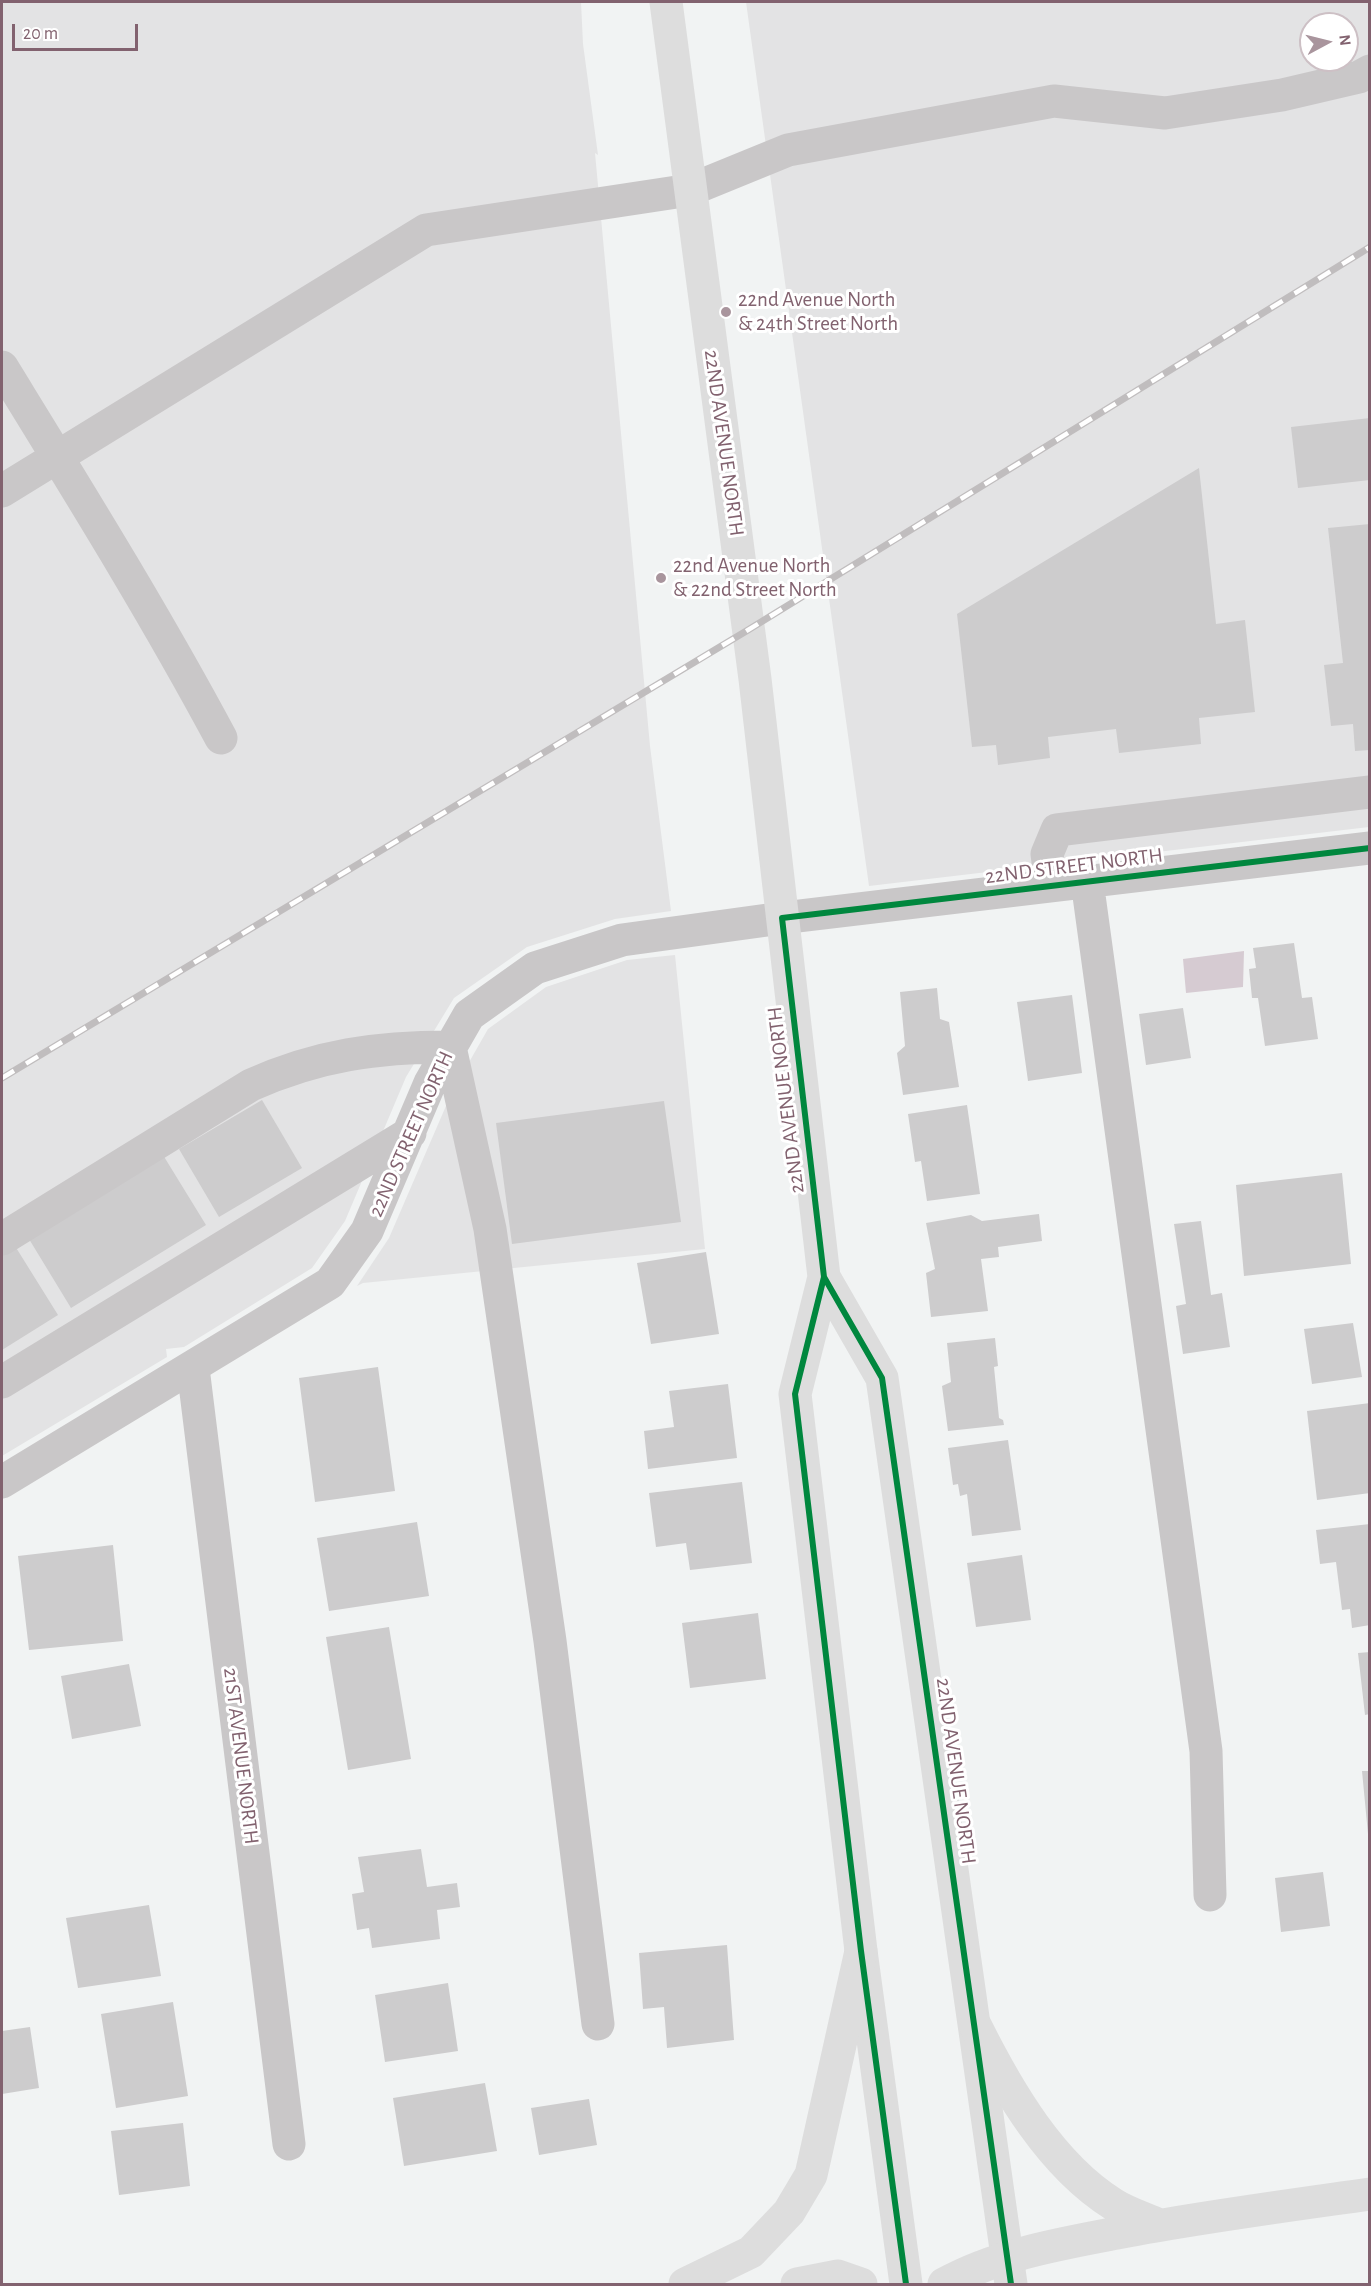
<!DOCTYPE html>
<style>
body{margin:0}
#map{position:relative;width:1371px;height:2286px;overflow:hidden;background:#f1f3f3;font-family:"Alegreya Sans",sans-serif}
canvas{display:block}
.frame{position:absolute;inset:0;border:3px solid #82626f;pointer-events:none}
.north{position:absolute;left:1299px;top:12px;width:60px;height:60px;box-sizing:border-box;background:#fff;border:2px solid #cdc0c5;border-radius:50%;rotate:83deg;font-size:16px;font-weight:700;line-height:24px;text-align:center;color:#82626f}
.north::after{content:'';display:block;margin:auto;width:21px;height:27px;background:#a9959d;clip-path:polygon(50% 0,100% 100%,50% 72%,0 100%)}
.scale{position:absolute;left:12px;top:24px;width:126px;height:27px;box-sizing:border-box;border:3px solid #82626f;border-top:0;padding-left:8px;font-size:18px;line-height:21px;white-space:nowrap;color:#82626f;-webkit-text-stroke:4px #fff;paint-order:stroke}
</style>
<div id="map">
<canvas width="1371" height="2286"></canvas>
<div class="frame"></div>
<div class="north">N</div>
<div class="scale">20 m</div>
</div>
<script>
const c = document.querySelector('canvas').getContext('2d');
c.lineJoin = 'round';
function fill(path, color) { c.fillStyle = color; c.fill(path, 'evenodd'); }
function stroke(path, color, width, dash) { c.strokeStyle = color; c.lineWidth = width; c.lineCap = dash ? 'butt' : 'round'; c.setLineDash(dash || []); c.stroke(path); }
function drawText(font, color, halo, rows, align = 'center') {
  c.font = font + ' "Alegreya Sans",sans-serif'; c.lineWidth = 6; c.setLineDash([]); c.textBaseline = 'middle'; c.strokeStyle = halo; c.fillStyle = color; for (const [text, x, y, turn = 0] of rows) {
    c.save(); c.translate(x, y); c.rotate((+turn || 0) * Math.PI / 180); c.textAlign = isNaN(turn) ? turn : align; if (halo) c.strokeText(text, 0, 0); c.fillText(text, 0, 0); c.restore();
  }
}
const built = new Path2D(`
 M2,2H581L583,44L598,155L595,153L650,746L671,911L615,919L527,947L454,998L406,1077L345,1221L312,1268L184,1347L166,1349L167,1357L2,1456Z
 M746,2H1369V827L869,886ZM1311,24H1347V60H1311Z
 M675,955L705,1249L363,1283L357,1286L389,1238L452,1092L488,1029L546,987L627,960Z`);
const water = new Path2D(`
 M1244,951L1243,987L1186,993L1183,959Z`);
const building = new Path2D(`
 M1370,418V480L1298,488L1291,427Z
 M1199,468L1216,624L1245,620L1255,712L1199,718L1201,744L1119,753L1116,729L1048,737L1050,758L998,765L996,745L972,747L957,614Z
 M1370,524V750L1355,751L1353,724L1331,726L1324,665L1343,663L1328,528Z
 M1294,943L1302,998L1312,997L1318,1039L1265,1046L1258,998H1252L1249,969L1256,968L1253,948Z
 M937,988L940,1019L949,1022L959,1087L903,1095L897,1053L905,1046L900,992Z
 M1072,995L1082,1073L1028,1081L1017,1002Z
 M1183,1008L1191,1058L1146,1065L1139,1014Z
 M262,1100L302,1168L219,1217L179,1149Z
 M664,1101L681,1222L512,1244L496,1123Z
 M967,1105L980,1194L927,1201L921,1161L915,1162L908,1114Z
 M163,1155L206,1225L71,1308L29,1239Z
 M1342,1173L1351,1264L1244,1276L1236,1185Z
 M1039,1214L1042,1241L998,1247L999,1257L981,1259L988,1311L931,1317L926,1273L935,1269L926,1223L971,1215L982,1221Z
 M1201,1221L1211,1295L1222,1293L1230,1347L1183,1354L1176,1306L1186,1304L1174,1224Z
 M15,1246L58,1315L2,1350V1254Z
 M706,1252L719,1334L651,1344L637,1263Z
 M1353,1323L1362,1377L1312,1384L1304,1329Z
 M995,1338L998,1366L994,1367L999,1418L1003,1420L1004,1425L948,1431L942,1386L951,1382L947,1343Z
 M378,1367L395,1491L315,1502L299,1378Z
 M728,1384L737,1458L648,1469L644,1431L674,1427L669,1391Z
 M1370,1403V1493L1317,1500L1307,1411Z
 M1008,1440L1021,1530L972,1536L967,1494L960,1496L958,1484L953,1485L948,1448Z
 M742,1482L752,1563L690,1570L686,1543L656,1547L649,1493Z
 M417,1522L429,1596L329,1611L317,1538Z
 M1370,1524V1625L1352,1628L1350,1609L1342,1610L1336,1562L1320,1564L1316,1530Z
 M113,1545L123,1641L29,1650L18,1556Z
 M1022,1555L1031,1620L976,1627L967,1563Z
 M758,1613L766,1679L690,1688L682,1623Z
 M389,1627L411,1759L348,1770L326,1637Z
 M1370,1652V1714L1365,1715L1358,1653Z
 M129,1664L141,1726L72,1739L61,1676Z
 M1362,1771H1370V1834H1368Z
 M421,1849L427,1887L457,1883L460,1907L437,1910L440,1939L372,1948L369,1928L357,1930L352,1894L364,1892L358,1857Z
 M1323,1872L1330,1926L1281,1932L1275,1878Z
 M149,1905L161,1976L78,1988L66,1918Z
 M727,1945L734,2040L667,2048L664,2007L643,2009L639,1953Z
 M448,1983L458,2051L385,2062L375,1995Z
 M173,2002L188,2096L116,2108L101,2014Z
 M30,2027L39,2088L2,2094V2031Z
 M485,2083L497,2151L404,2166L393,2098Z
 M589,2099L597,2145L539,2155L531,2108Z
 M183,2123L190,2186L119,2195L111,2131Z`);
const minor = new Path2D(`
 M2,367C77,489 153,611 221,738
 M2,491L426,230L690,190L788,150L1054,101L1165,113L1282,95L1359,77L1370,71
 M1087,881L1206,1751L1210,1895
 M1051,885L1047,854L1057,830L1370,792
 M2,1239L251,1085C318,1055 377,1047 450,1047L490,1229L550,1641L598,2024
 M193,1368L289,2144
 M2,1382L410,1133
 M2,1482L330,1283L367,1231L430,1083L469,1015L535,968L622,940L782,918L1370,848`);
const major = new Path2D(`
 M666,2L755,679L824,1277L795,1394L861,1951L906,2284
 M824,1277L882,1378L1011,2284`);
const highway = new Path2D(`
 M976,2027C1008,2091 1051,2165 1113,2204C1127,2213 1144,2218 1159,2225
 M685,2284L751,2252L789,2212L811,2175L861,1951
 M797,2284L838,2276L861,2284
 M944,2284C996,2255 1059,2244 1117,2233C1201,2217 1285,2206 1370,2194`);
const rail = new Path2D(`
 M2,1078L748,630L1370,247`);
const cycleway = new Path2D(`
 M824,1277L882,1378L1011,2284
 M906,2284L861,1951L795,1394L824,1277L782,918L1370,848`);
const markers = [
 [726,312,6,"#a9959d"],
 [661,578,6,"#a9959d"]
];
const poiNames = [
 ["22nd Avenue North",738,300],
 ["& 24th Street North",738,324],
 ["22nd Avenue North",673,566],
 ["& 22nd Street North",673,590]
];
const streetNames = [
 ["22ND AVENUE NORTH",724,443,82],
 ["22ND STREET NORTH",1074,866,-7],
 ["22ND AVENUE NORTH",786,1100,-97],
 ["22ND STREET NORTH",411,1134,-66],
 ["21ST AVENUE NORTH",241,1756,83],
 ["22ND AVENUE NORTH",956,1771,82]
];
fill(built, '#e3e3e4');
fill(water, '#d6cbd2');
fill(building, '#cdcccd');
stroke(minor, '#c9c7c8', 33);
stroke(major, '#ddd', 33);
stroke(highway, '#ddd', 33);
stroke(rail, '#c0bdbe', 7);
stroke(rail, '#fff', 4.5, [14]);
stroke(cycleway, '#00873e', 6);
for (const [x, y, r, color] of markers) { const dot = new Path2D(); dot.arc(x, y, r, 0, 2 * Math.PI); c.fillStyle = color; c.fill(dot); stroke(dot, '#fff', 2); }
drawText('21px', '#82626f', '#fff', poiNames, 'left');
drawText('21px', '#82626f', '#fff', streetNames);
</script>
